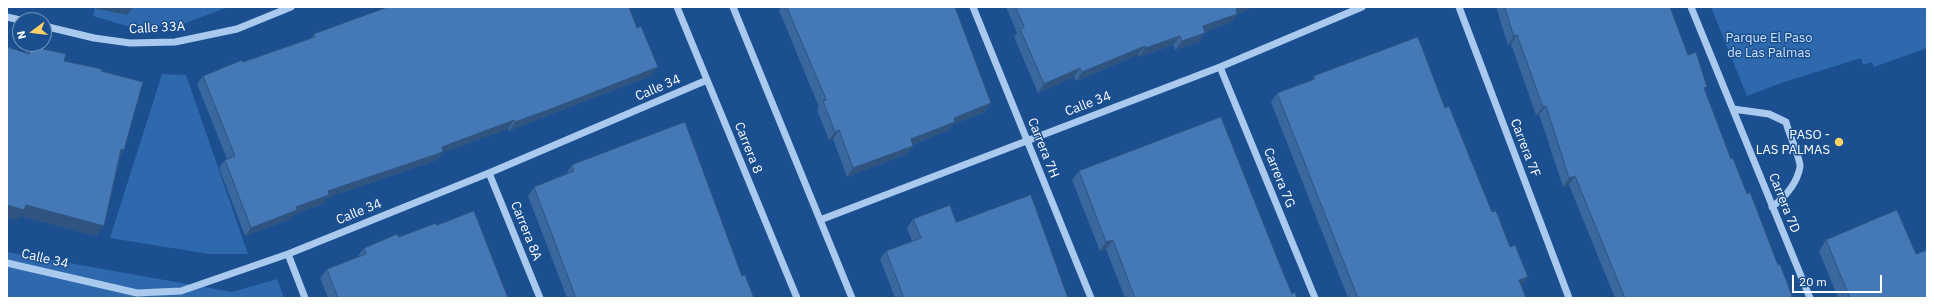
<!DOCTYPE html>
<style>
body{margin:0}
#map{position:relative;width:1934px;height:305px;overflow:hidden;background:#1b4f8f;font-family:"IBM Plex Sans",sans-serif}
canvas{display:block}
.frame{position:absolute;inset:0;border:8px solid #fff;pointer-events:none}
.north{position:absolute;left:12px;top:12px;width:40px;height:40px;box-sizing:border-box;background:#1b4f8f;border:1px solid #7695bc;border-radius:50%;rotate:255deg;font-size:11px;font-weight:700;line-height:16px;text-align:center;color:#fff}
.north::after{content:'';display:block;margin:auto;width:14px;height:18px;background:#ffd166;clip-path:polygon(50% 0,100% 100%,50% 72%,0 100%)}
.scale{position:absolute;left:1792px;top:275px;width:90px;height:18px;box-sizing:border-box;border:2px solid #fff;border-top:0;padding-left:5px;font-size:12px;line-height:14px;white-space:nowrap;color:#fff;-webkit-text-stroke:3px #1b4f8f;paint-order:stroke}
</style>
<div id="map">
<canvas width="1934" height="305"></canvas>
<div class="frame"></div>
<div class="north">N</div>
<div class="scale">20 m</div>
</div>
<script>
const c = document.querySelector('canvas').getContext('2d');
c.lineJoin = 'round';
function fill(path, color) { c.fillStyle = color; c.fill(path, 'evenodd'); }
function stroke(path, color, width, dash) { c.strokeStyle = color; c.lineWidth = width; c.lineCap = dash ? 'butt' : 'round'; c.setLineDash(dash || []); c.stroke(path); }
function drawText(font, color, halo, rows, align = 'center') {
  c.font = font + ' "IBM Plex Sans",sans-serif'; c.lineWidth = 3; c.setLineDash([]); c.textBaseline = 'middle'; c.strokeStyle = halo; c.fillStyle = color; for (const [text, x, y, turn = 0] of rows) {
    c.save(); c.translate(x, y); c.rotate((+turn || 0) * Math.PI / 180); c.textAlign = isNaN(turn) ? turn : align; if (halo) c.strokeText(text, 0, 0); c.fillText(text, 0, 0); c.restore();
  }
}
const green = new Path2D(`
 M95,7H228L178,26L130,27L93,16Z
 M1711,7H1925L1927,11V48L1874,67L1872,62L1863,65L1861,58L1781,83L1747,96Z
 M162,74L186,75L248,254H209L110,238Z
 M7,252L232,292L277,279L284,298H7Z`);
const minor = new Path2D(`
 M677,7L797,298
 M733,7L852,298
 M973,7L1091,298
 M1459,7L1569,298
 M1691,7L1810,298
 M7,17L20,20
 M44,26L94,38L130,43L175,42L237,29L291,7
 M1220,67L1315,298
 M1733,109L1769,114L1786,122C1788,132 1801,159 1800,167C1797,184 1785,197 1772,207
 M489,173L540,298
 M820,220L1220,67L1362,7
 M288,254L305,298
 M7,263L137,293L181,291L288,254L489,173L707,80`);
const wall = new Path2D(`
 M781,7H955L991,103L985,112L954,124L949,130L913,145L907,154L847,177L833,139L829,140L817,110L819,107L779,10Z
 M1006,7H1254L1237,14L1231,22L1205,32L1199,42L1175,50L1173,45L1139,57L1138,55L1076,81L1074,77L1038,93L1014,37L1017,33Z
 M1496,7H1670L1688,55L1705,91L1731,159L1778,265L1791,298H1615L1569,185L1563,187L1539,114L1536,115L1511,44L1508,45Z
 M637,28L658,67L651,76L544,117L509,131L508,129L442,153L437,160L327,198L323,204L295,214L291,219L245,236L219,168L225,160L227,159L197,84L203,76L311,38L314,34Z
 M30,46L64,61L101,71L124,150L120,157L104,226L96,236L20,216L17,220L7,217V47L25,53Z
 M1314,76L1445,108L1526,298H1348L1271,102L1277,93L1312,80Z
 M572,165L742,276L754,298H567L528,196L534,187L566,174Z
 M1079,171L1278,260L1292,294L1297,298H1125L1106,249L1100,251L1072,180Z
 M913,219L956,222L1068,298H895L880,259L886,251L912,241L907,228Z
 M437,225L508,298H328L320,278L327,269L358,257V256L364,248Z
 M1826,240L1916,254L1927,298H1838L1819,251Z`);
const shadedWall = new Path2D(`
 M89,7H133L127,15Z
 M1240,7H1254L1237,14L1231,22L1197,35L1203,26Z
 M1205,33L1199,42L1175,50L1182,41Z
 M1517,35L1511,44L1508,45L1514,36Z
 M1180,36L1173,45L1139,57L1145,48Z
 M1145,46L1138,55L1076,81L1082,72Z
 M658,67L651,76L544,117L509,131L515,122Z
 M1080,68L1074,77L1038,93L1044,84Z
 M991,103L985,112L954,124L949,130L905,148L911,139L954,118Z
 M1546,106L1539,114L1536,115L1543,107Z
 M514,120L508,129L442,153L437,160L327,198L323,204L295,214L291,219L245,236L251,228L328,191L442,147Z
 M839,130L833,139L829,140L835,132Z
 M913,146L907,154L847,177L853,168Z
 M121,149L124,150L117,161Z
 M1575,176L1569,185L1563,187L1569,178Z
 M7,205H26L104,226L96,236L20,216L17,220L7,217Z
 M1113,240L1106,249L1100,251L1106,242Z
 M1528,277L1522,285L1519,280Z`);
const building = new Path2D(`
 M388,7H629L637,28L641,26L658,67L551,109L515,122L514,120L442,147L443,152L328,191L329,195L296,207L297,210L251,228L225,160L235,156L203,76L242,60L243,62L315,37L314,34Z
 M787,7H955L991,103L954,118L955,122L911,139L913,146L853,168L839,130L835,132L823,101L826,100Z
 M1016,7H1240L1236,9L1237,14L1203,26L1205,33L1182,41L1180,36L1145,48V46L1082,72L1080,68L1044,84L1020,29L1024,27Z
 M1505,7H1670L1688,55L1696,52L1707,87L1704,88L1731,159L1733,158L1747,194L1750,192L1778,265L1780,264L1792,296L1791,297V298H1625L1575,176L1569,178L1546,106L1543,107L1517,35L1514,36Z
 M1418,37L1445,108L1449,106L1492,212L1496,211L1510,247L1515,245L1528,277L1519,280L1526,298H1358L1277,93L1315,79L1314,76Z
 M30,46L66,54L64,61L102,69L101,71L143,82L124,150L121,149L104,226L26,205L24,210L7,205V47L29,54Z
 M1221,117L1278,260L1292,294L1295,292L1297,298H1135L1113,240L1106,242L1079,171Z
 M685,122L742,276L745,275L754,298H576L534,187L574,171L572,165Z
 M1031,195L1068,298H904L886,251L921,238L913,219L950,205L956,222Z
 M1897,210L1916,254L1927,250V298H1850L1826,240Z
 M474,211L508,298H338L327,269L366,254L364,248L397,234L399,237L436,223L437,225Z`);
const markers = [
 [1839,142,5,"#ffd166"]
];
const streetNames = [
 ["Calle 33A",157,28,-3],
 ["Calle 34",658,88,-23],
 ["Calle 34",1088,104,-21],
 ["Carrera 8",748,148,68],
 ["Carrera 7H",1043,148,68],
 ["Carrera 7F",1525,148,69],
 ["Carrera 7G",1279,178,68],
 ["Carrera 7D",1784,203,68],
 ["Calle 34",359,212,-22],
 ["Carrera 8A",526,231,68],
 ["Calle 34",45,259,13]
];
const parkNames = [
 ["Parque El Paso",1769,38],
 ["de Las Palmas",1769,53]
];
const poiNames = [
 ["PASO -",1830,135],
 ["LAS PALMAS",1830,150]
];
fill(green, '#2e69ad');
stroke(minor, '#a9c9ee', 7);
fill(wall, '#3a679d');
fill(shadedWall, '#305480');
fill(building, '#4478b7');
stroke(building, '#305480', 1);
for (const [x, y, r, color] of markers) { const dot = new Path2D(); dot.arc(x, y, r, 0, 2 * Math.PI); c.fillStyle = color; c.fill(dot); stroke(dot, '#1b4f8f', 1.5); }
drawText('13px', '#fff', '#1b4f8f', streetNames);
drawText('13px', '#cfe3fa', '#1b4f8f', parkNames);
drawText('13px', '#fff', '#1b4f8f', poiNames, 'right');
</script>
